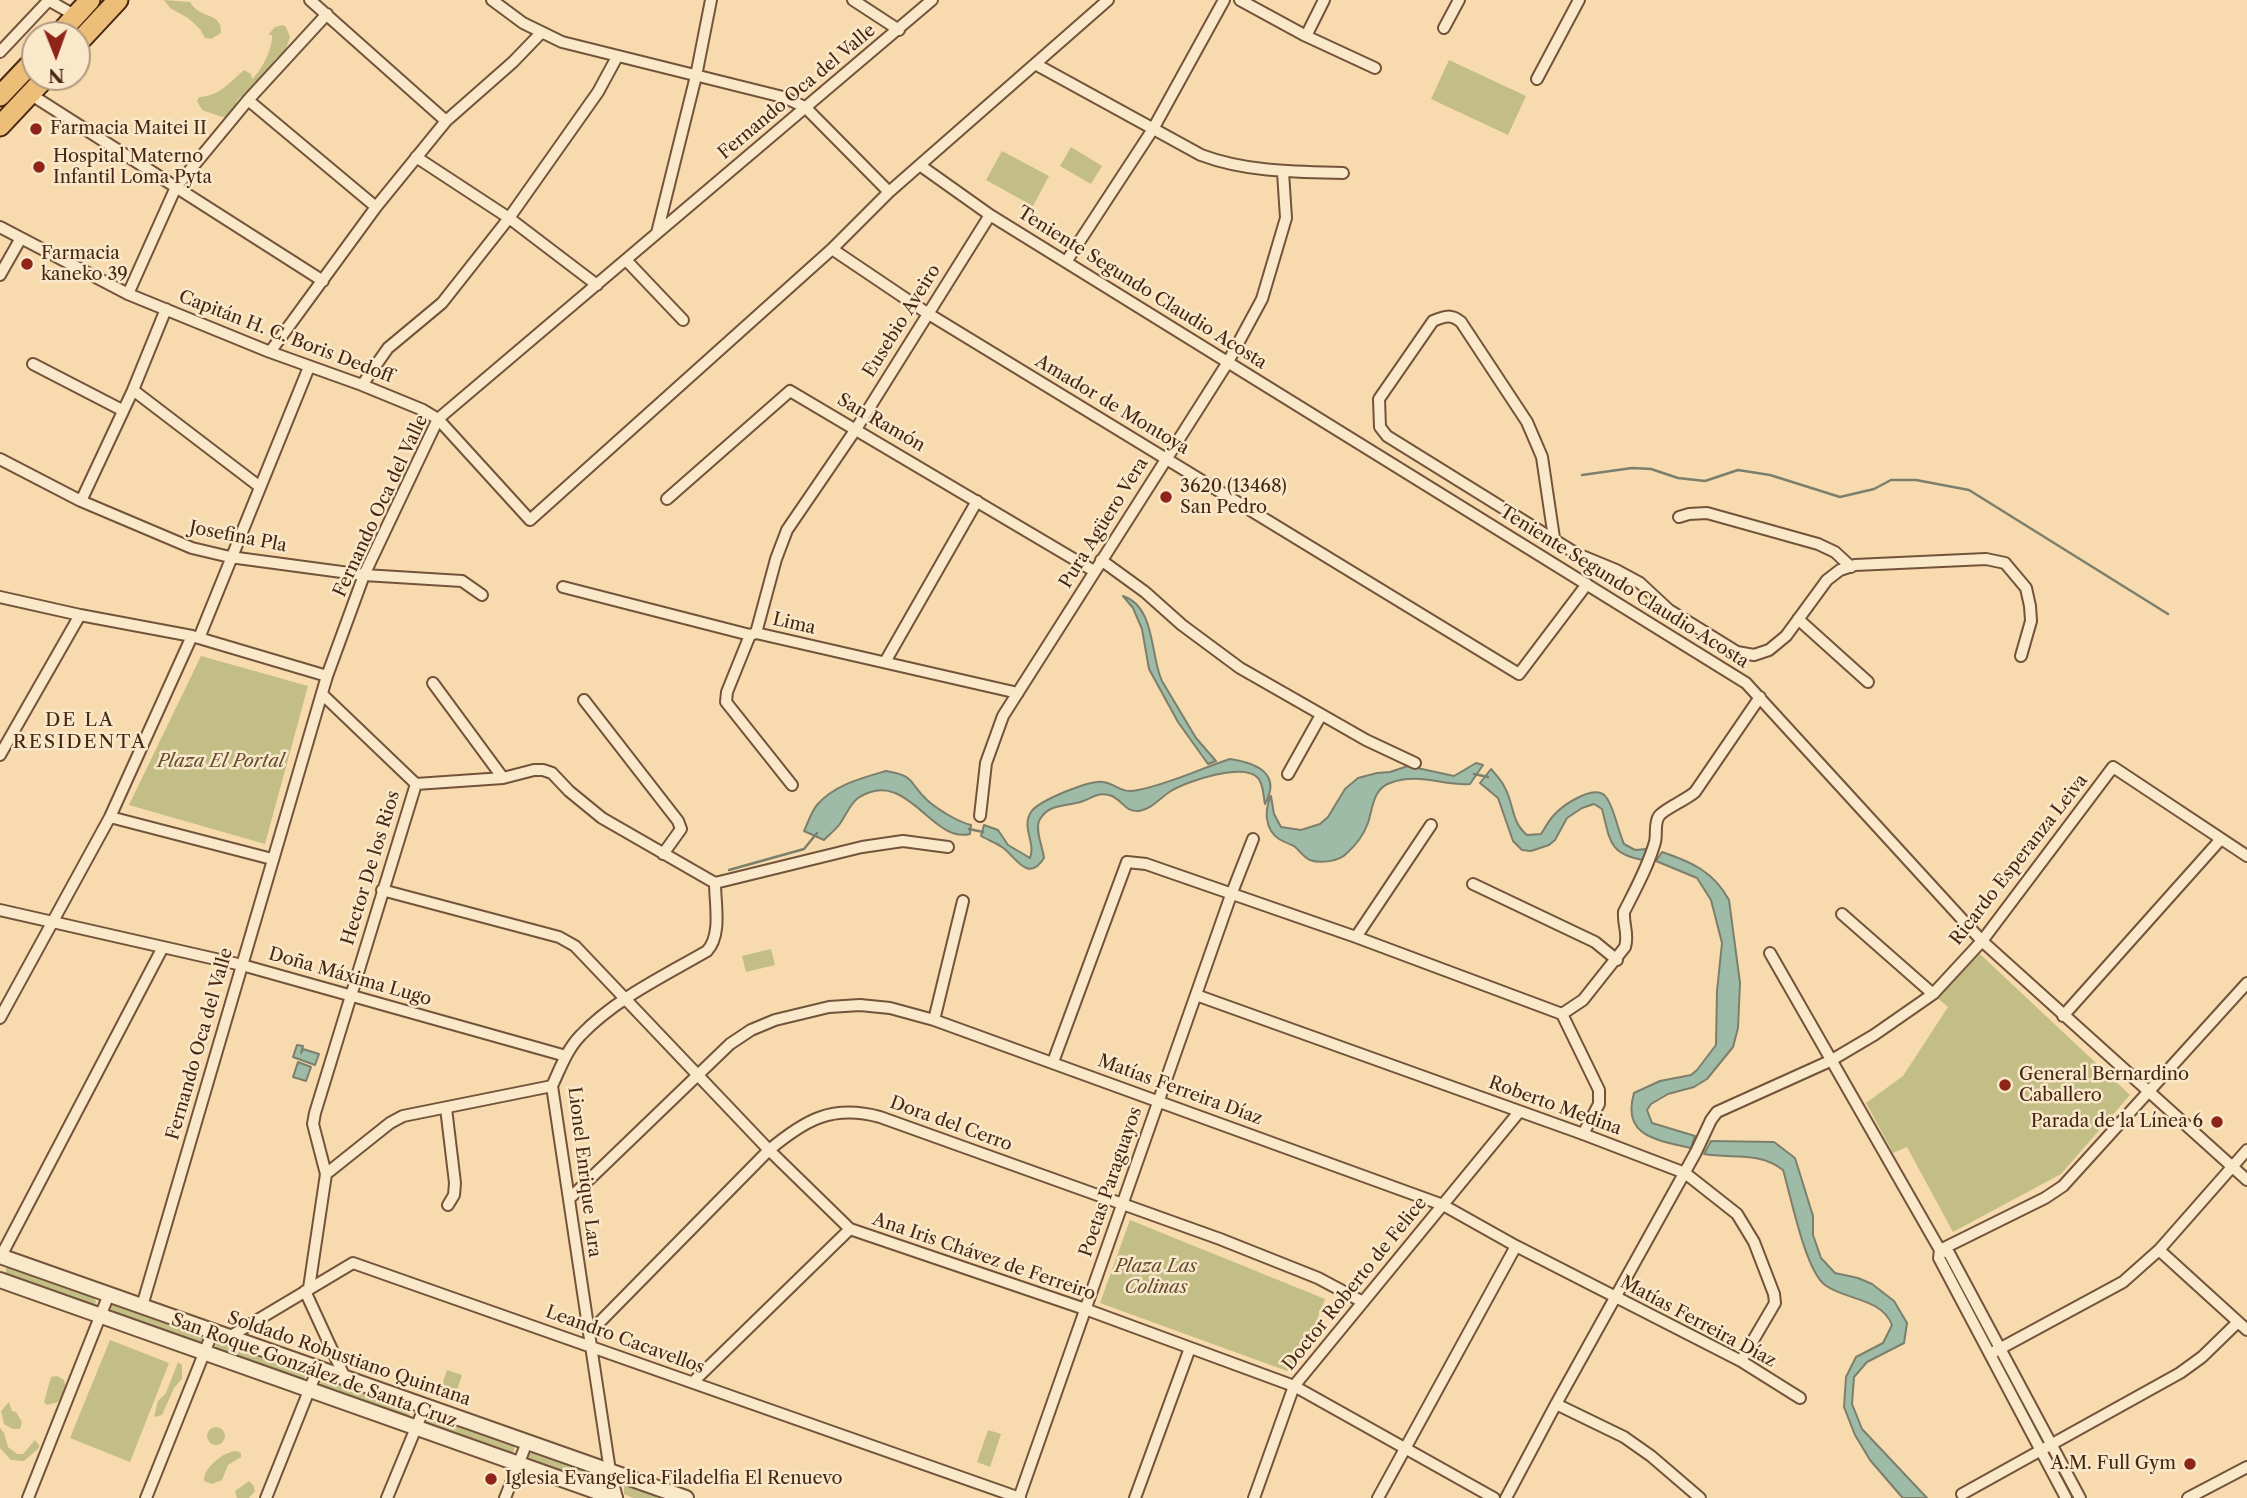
<!DOCTYPE html>
<meta charset="utf-8">
<style>
body{margin:0}
#map{position:relative;width:2247px;height:1498px;overflow:hidden;background:#f7dbae;font-family:"Libre Caslon Text",serif}
canvas{display:block}
.north{position:absolute;left:21px;top:21px;width:70px;height:70px;box-sizing:border-box;background:#fae8ca;border:2px solid #b29a81;border-radius:50%;rotate:179deg;font-size:19px;font-weight:700;line-height:28px;text-align:center;color:#472613}
.north::after{content:'';display:block;margin:auto;width:24px;height:32px;background:#8f2418;clip-path:polygon(50% 0,100% 100%,50% 72%,0 100%)}
</style>
<div id="map">
<canvas width="2247" height="1498"></canvas>
<div class="north">N</div>
</div>
<script>
const c = document.querySelector('canvas').getContext('2d');
c.lineJoin = 'round';
function fill(path, color) { c.fillStyle = color; c.fill(path, 'evenodd'); }
function stroke(path, color, width, dash) { c.strokeStyle = color; c.lineWidth = width; c.lineCap = dash ? 'butt' : 'round'; c.setLineDash(dash || []); c.stroke(path); }
function drawText(font, color, halo, rows, align = 'center') {
  c.font = font + ' "Libre Caslon Text",serif'; c.lineWidth = 5; c.setLineDash([]); c.textBaseline = 'middle'; c.strokeStyle = halo; c.fillStyle = color; for (const [text, x, y, turn = 0] of rows) {
    c.save(); c.translate(x, y); c.rotate((+turn || 0) * Math.PI / 180); c.textAlign = isNaN(turn) ? turn : align; if (halo) c.strokeText(text, 0, 0); c.fillText(text, 0, 0); c.restore();
  }
}
const green = new Path2D(`
 M164,0L190,2C200,20 222,11 221,33L211,39L205,38L200,29L188,18L170,8Z
 M283,25L286,27L290,37L285,52L275,59L272,71L260,79V83L238,99L230,117H222L202,110L197,101L199,97C220,96 229,83 244,70L251,74L252,79C262,70 273,48 272,35H268L275,27Z
 M1449,60L1526,96L1508,135L1431,99Z
 M1071,147L1102,166L1091,184L1060,166Z
 M1002,151L1049,176L1033,206L986,180Z
 M201,656L308,686L265,844L129,805Z
 M771,949L775,965L746,972L742,956Z
 M1980,954L2130,1095L2061,1174L1953,1232L1907,1147L1893,1153L1866,1103L1903,1076L1948,1007L1936,997Z
 M1130,1220L1325,1299L1309,1341L1287,1371L1100,1303Z
 M12,1266L94,1295L96,1303L91,1306L6,1275V1268Z
 M116,1303L202,1334V1341L199,1343L110,1312L112,1304Z
 M110,1340L169,1363L130,1462L70,1438Z
 M220,1340L305,1370V1377L301,1380L218,1351L215,1345Z
 M178,1362L182,1365V1379L174,1388L162,1415L154,1417L158,1401L166,1393Z
 M447,1370L462,1375L454,1399L439,1394Z
 M57,1376L64,1380L66,1390L58,1402L47,1405L44,1402L51,1377Z
 M326,1377L410,1407L411,1412L407,1417L322,1388L320,1382L322,1378Z
 M9,1402L12,1411L16,1412L22,1422L20,1429H13L4,1424L1,1411Z
 M429,1414L514,1444V1451L510,1454L425,1423Z
 M207 1436a9 9 0 1 1 18 0a9 9 0 1 1-18 0Z
 M0,1428L4,1433L8,1447L17,1454H23L35,1440L39,1445V1448L24,1461L11,1460L0,1448Z
 M988,1430L1001,1434L990,1467L977,1462Z
 M237,1451L241,1453V1457L228,1465L222,1480L212,1484L204,1481C203,1468 224,1451 237,1451Z
 M532,1451L604,1476V1483L598,1486L530,1461L528,1456Z
 M249,1481L253,1485L255,1491L249,1498H237L235,1491Z
 M628,1484L670,1498H633L624,1494V1486Z`);
const water = new Path2D(`
 M1123,596C1156,607 1150,656 1162,681L1196,738L1216,761L1208,764L1178,722L1149,669L1142,629L1133,608Z
 M1230,759C1256,763 1282,773 1265,804C1263,796 1264,785 1258,778C1244,762 1187,781 1171,791C1161,797 1152,809 1139,811C1125,812 1123,801 1112,796C1097,790 1090,801 1076,803C1062,806 1047,805 1039,821C1035,831 1043,848 1044,858C1028,884 1015,856 1002,847C996,843 988,840 981,836L984,825L998,830L1008,845L1030,858C1036,842 1021,828 1031,812C1038,801 1091,779 1103,782C1117,784 1120,794 1138,790C1170,784 1199,769 1230,759Z
 M1476,763L1483,765L1470,784C1443,786 1419,772 1390,783C1373,789 1373,807 1368,823C1364,834 1355,846 1346,854C1339,861 1320,864 1310,860C1304,858 1299,850 1294,846C1289,844 1284,842 1279,839C1265,830 1264,810 1271,796L1274,814L1281,827L1301,830L1320,824L1328,817L1345,789L1358,778L1377,773L1390,772L1408,766L1454,776Z
 M1491,769C1496,775 1502,781 1505,788C1514,804 1511,822 1527,835L1541,834C1545,828 1549,820 1554,815C1563,805 1595,783 1606,797C1614,807 1618,831 1624,844L1635,850L1647,849L1643,860C1608,854 1610,839 1602,809L1594,804L1582,808L1567,818L1555,840L1549,845L1531,851L1522,850L1513,841L1498,798L1480,783Z
 M886,771C916,776 908,782 927,800C937,809 958,822 971,825L970,834C931,844 907,766 858,798C849,805 846,816 839,825C835,830 829,835 824,840L804,831C808,823 811,812 817,805C834,785 862,778 886,771Z
 M1662,852C1692,862 1714,872 1729,900L1740,983L1738,1028L1733,1047L1707,1079L1694,1087L1668,1094L1651,1104L1647,1110L1652,1123L1695,1136L1691,1148C1658,1140 1621,1137 1634,1093L1660,1081L1691,1075L1697,1070L1716,1045L1717,991L1722,943L1711,900L1697,878L1656,861Z
 M297,1045L303,1046L301,1053L303,1049L319,1054L315,1065L293,1057Z
 M298,1062L311,1067L306,1081L293,1077Z
 M1711,1141L1774,1142L1795,1158L1813,1216V1235L1821,1258L1835,1273L1858,1278L1872,1284L1894,1301L1907,1323L1904,1343L1867,1362L1854,1377L1852,1404L1862,1429L1927,1498H1903L1901,1496L1870,1460L1855,1435L1844,1407L1846,1377L1856,1357L1883,1343L1892,1325C1882,1298 1845,1300 1825,1285C1805,1270 1791,1196 1783,1170C1759,1151 1732,1159 1704,1154Z`);
const stream = new Path2D(`
 M1582,475L1632,468L1651,469L1678,478L1705,481L1738,470L1770,475L1840,497L1874,489L1891,480H1916L1969,490L2168,614
 M1474,774L1488,777
 M969,829L983,832
 M729,870L804,849L817,833`);
const minor = new Path2D(`
 M48,0L76,16
 M310,0L446,121
 M492,0L523,23L562,42L783,97L805,107L889,192
 M853,0L899,30
 M1240,0L1306,36L1375,68
 M1444,28L1459,0
 M1306,36L1324,0
 M0,52L49,0
 M1037,65L1201,155C1246,172 1296,172 1343,173
 M1537,79L1579,0
 M30,94L323,281
 M248,100L376,207
 M416,157L509,218L597,285
 M921,166L990,215L1746,683L1982,941L2247,1180
 M0,227L128,294L270,352L362,385L423,410L438,419L530,520L832,249L889,192L1108,0
 M657,233L696,76L711,0
 M832,249L927,313L1519,674L1587,584
 M626,260L683,320
 M1066,262L1153,129L1224,0
 M0,275L21,238
 M128,294L176,187L248,100L327,14
 M270,352L376,207L446,121L513,62L541,33
 M33,364L122,410
 M362,385L388,348L442,303L509,218L598,92L617,57
 M133,390L260,487
 M0,459L81,501L192,548L230,557L364,575L462,581L482,595
 M667,499L790,391L1094,571
 M81,501L133,390L166,309
 M1679,517L1689,514L1707,513L1818,544L1835,552L1851,567
 M1554,538L1542,457L1527,422L1461,322C1451,314 1445,316 1433,321L1379,399L1380,427L1387,436L1577,554L1616,570L1640,583L1669,610L1737,652L1754,655L1769,650L1786,636L1827,580L1840,570L1855,565L1986,559L2005,563L2026,588L2030,606L2031,621L2021,656
 M1101,560L1145,592L1182,625L1240,668L1366,740L1415,763
 M563,587L750,635L756,633L1018,693
 M0,597L80,615L192,636L327,676
 M1798,619L1868,682
 M756,633L776,559L787,530L856,429L990,215
 M750,635L727,692L726,702L792,785
 M199,638L309,367
 M885,662L977,501
 M433,683L503,778
 M323,695L416,784L503,778L534,770H543L552,773L569,791L602,818L715,883
 M584,700L678,821L681,829L663,854
 M0,755L80,615
 M1288,774L1321,715
 M980,816L986,763L1003,716L1228,362L1262,299L1286,218L1283,172
 M110,817L272,859
 M715,883L862,847L903,841L948,847
 M1473,884L1595,942L1617,960
 M382,890L559,937L575,946L769,1150L850,1229L1085,1309L1294,1386L1494,1498
 M0,910L242,965L566,1056
 M1842,914L1933,994
 M1356,937L1431,825
 M1770,953L1940,1250L1939,1258L2066,1498
 M1196,995L1583,1134L1685,1173L1737,1214L1754,1242L1774,1294L1775,1303L1741,1361
 M1562,1014L1583,1000L1625,947C1629,934 1623,925 1624,912C1635,890 1648,867 1655,842C1657,834 1654,823 1659,816C1664,809 1686,800 1695,792L1760,697
 M2063,1016L2221,839
 M0,1018L110,817L192,636
 M934,1020L963,901
 M1053,1062L1127,862L1146,864L1356,937L1562,1014L1599,1090V1104L1583,1134
 M446,1108L455,1183L454,1195L448,1205
 M326,1174L390,1123L403,1116L552,1086
 M569,1199L730,1044L751,1030L775,1020L829,1007L860,1005L890,1008L934,1020L1443,1205L1516,1246L1741,1361L1800,1398
 M1940,1250L2045,1198L2063,1186L2247,983
 M1940,1250L1949,1253L2080,1498
 M2159,1250L2247,1330
 M0,1258L163,947
 M309,1288L326,1174L313,1124L315,1113L416,784
 M305,1291L345,1378
 M142,1306L327,676L364,575L438,419L932,0
 M589,1333L769,1150C805,1120 832,1104 880,1117L1220,1239L1318,1278L1363,1302
 M229,1337L353,1263L1020,1498
 M1990,1354L2123,1282L2159,1250L2247,1150
 M693,1382L850,1229
 M1556,1404L1624,1437L1651,1456L1700,1498
 M1962,1494L2180,1373L2202,1357L2238,1322
 M28,1498L109,1294
 M146,1498L213,1331
 M266,1498L318,1368
 M387,1498L425,1406
 M505,1498L527,1442
 M617,1498L610,1471L591,1346L552,1086C560,1069 567,1049 581,1035C615,999 664,976 707,951C722,935 715,904 715,883
 M1019,1498L1231,895L1253,839
 M1135,1498L1190,1348
 M1254,1498L1294,1386L1519,1112
 M1378,1498L1516,1246
 M1506,1498L1556,1404L1696,1152L1711,1120L1717,1112L1830,1061L1874,1035L1933,994L1982,941L2113,767L2247,856
 M2188,1498L2247,1467`);
const tertiary = new Path2D(`
 M0,1256L686,1498
 M0,1280L615,1498`);
const trunk = new Path2D(`
 M58,35L90,0
 M77,44L118,0
 M0,96L35,59
 M0,126L46,77`);
const markers = [
 [36,129,7,"#8f2418"],
 [39,167,7,"#8f2418"],
 [27,264,7,"#8f2418"],
 [1166,497,7,"#8f2418"],
 [2005,1085,7,"#8f2418"],
 [2217,1122,7,"#8f2418"],
 [2190,1464,7,"#8f2418"],
 [491,1479,7,"#8f2418"]
];
const streetNames = [
 ["Fernando Oca del Valle",797,92,-40],
 ["Teniente Segundo Claudio Acosta",1142,288,32],
 ["Eusebio Aveiro",902,321,-58],
 ["Capitán H. C. Boris Dedoff",286,337,21],
 ["Amador de Montoya",1112,405,31],
 ["San Ramón",881,423,30],
 ["Fernando Oca del Valle",381,506,-65],
 ["Pura Agüero Vera",1104,523,-58],
 ["Josefina Pla",238,537,11],
 ["Teniente Segundo Claudio Acosta",1624,587,32],
 ["Lima",794,624,13],
 ["Ricardo Esperanza Leiva",2019,860,-52],
 ["Hector De los Rios",371,868,-73],
 ["Doña Máxima Lugo",350,977,16],
 ["Fernando Oca del Valle",200,1044,-74],
 ["Matías Ferreira Díaz",1180,1090,20],
 ["Roberto Medina",1555,1106,20],
 ["Dora del Cerro",951,1124,20],
 ["Lionel Enrique Lara",584,1172,83],
 ["Poetas Paraguayos",1111,1182,-71],
 ["Ana Iris Chávez de Ferreiro",984,1257,19],
 ["Doctor Roberto de Felice",1355,1284,-51],
 ["Matías Ferreira Díaz",1698,1322,28],
 ["Leandro Cacavellos",625,1340,20],
 ["Soldado Robustiano Quintana",349,1359,19],
 ["San Roque González de Santa Cruz",314,1371,20]
];
const poiNames = [
 ["Farmacia Maitei II",50,129],
 ["Hospital Materno",53,157],
 ["Infantil Loma Pyta",53,178],
 ["Farmacia",41,254],
 ["kaneko 39",41,275],
 ["3620 (13468)",1180,487],
 ["San Pedro",1180,508],
 ["General Bernardino",2019,1075],
 ["Caballero",2019,1096],
 ["Parada de la Línea 6",2203,1122,"right"],
 ["A.M. Full Gym",2176,1464,"right"],
 ["Iglesia Evangelica Filadelfia El Renuevo",505,1479]
];
const parkNames = [
 ["Plaza El Portal",221,762],
 ["Plaza Las",1156,1267],
 ["Colinas",1156,1288]
];
const neighbourhoodNames = [
 ["DE LA",80,721],
 ["RESIDENTA",80,743]
];
fill(green, '#c2be86');
fill(water, '#9ebba7');
stroke(water, '#7b7f6c', 2);
stroke(stream, '#7b7f6c', 2.5);
stroke(minor, '#73533a', 14);
stroke(tertiary, '#73533a', 18);
stroke(trunk, '#472613', 23);
stroke(minor, '#fae8ca', 10);
stroke(tertiary, '#fae8ca', 14);
stroke(trunk, '#ecbe77', 19);
for (const [x, y, r, color] of markers) { const dot = new Path2D(); dot.arc(x, y, r, 0, 2 * Math.PI); c.fillStyle = color; c.fill(dot); stroke(dot, '#fae8ca', 2.5); }
drawText('18px', '#472613', '#fae8ca', streetNames);
drawText('18px', '#472613', '#fae8ca', poiNames, 'left');
drawText('italic 18px', '#664c30', '#fae8ca', parkNames);
c.letterSpacing = '2px';
drawText('19px', '#472613', '#fae8ca', neighbourhoodNames);
c.letterSpacing = '0px';
</script>
